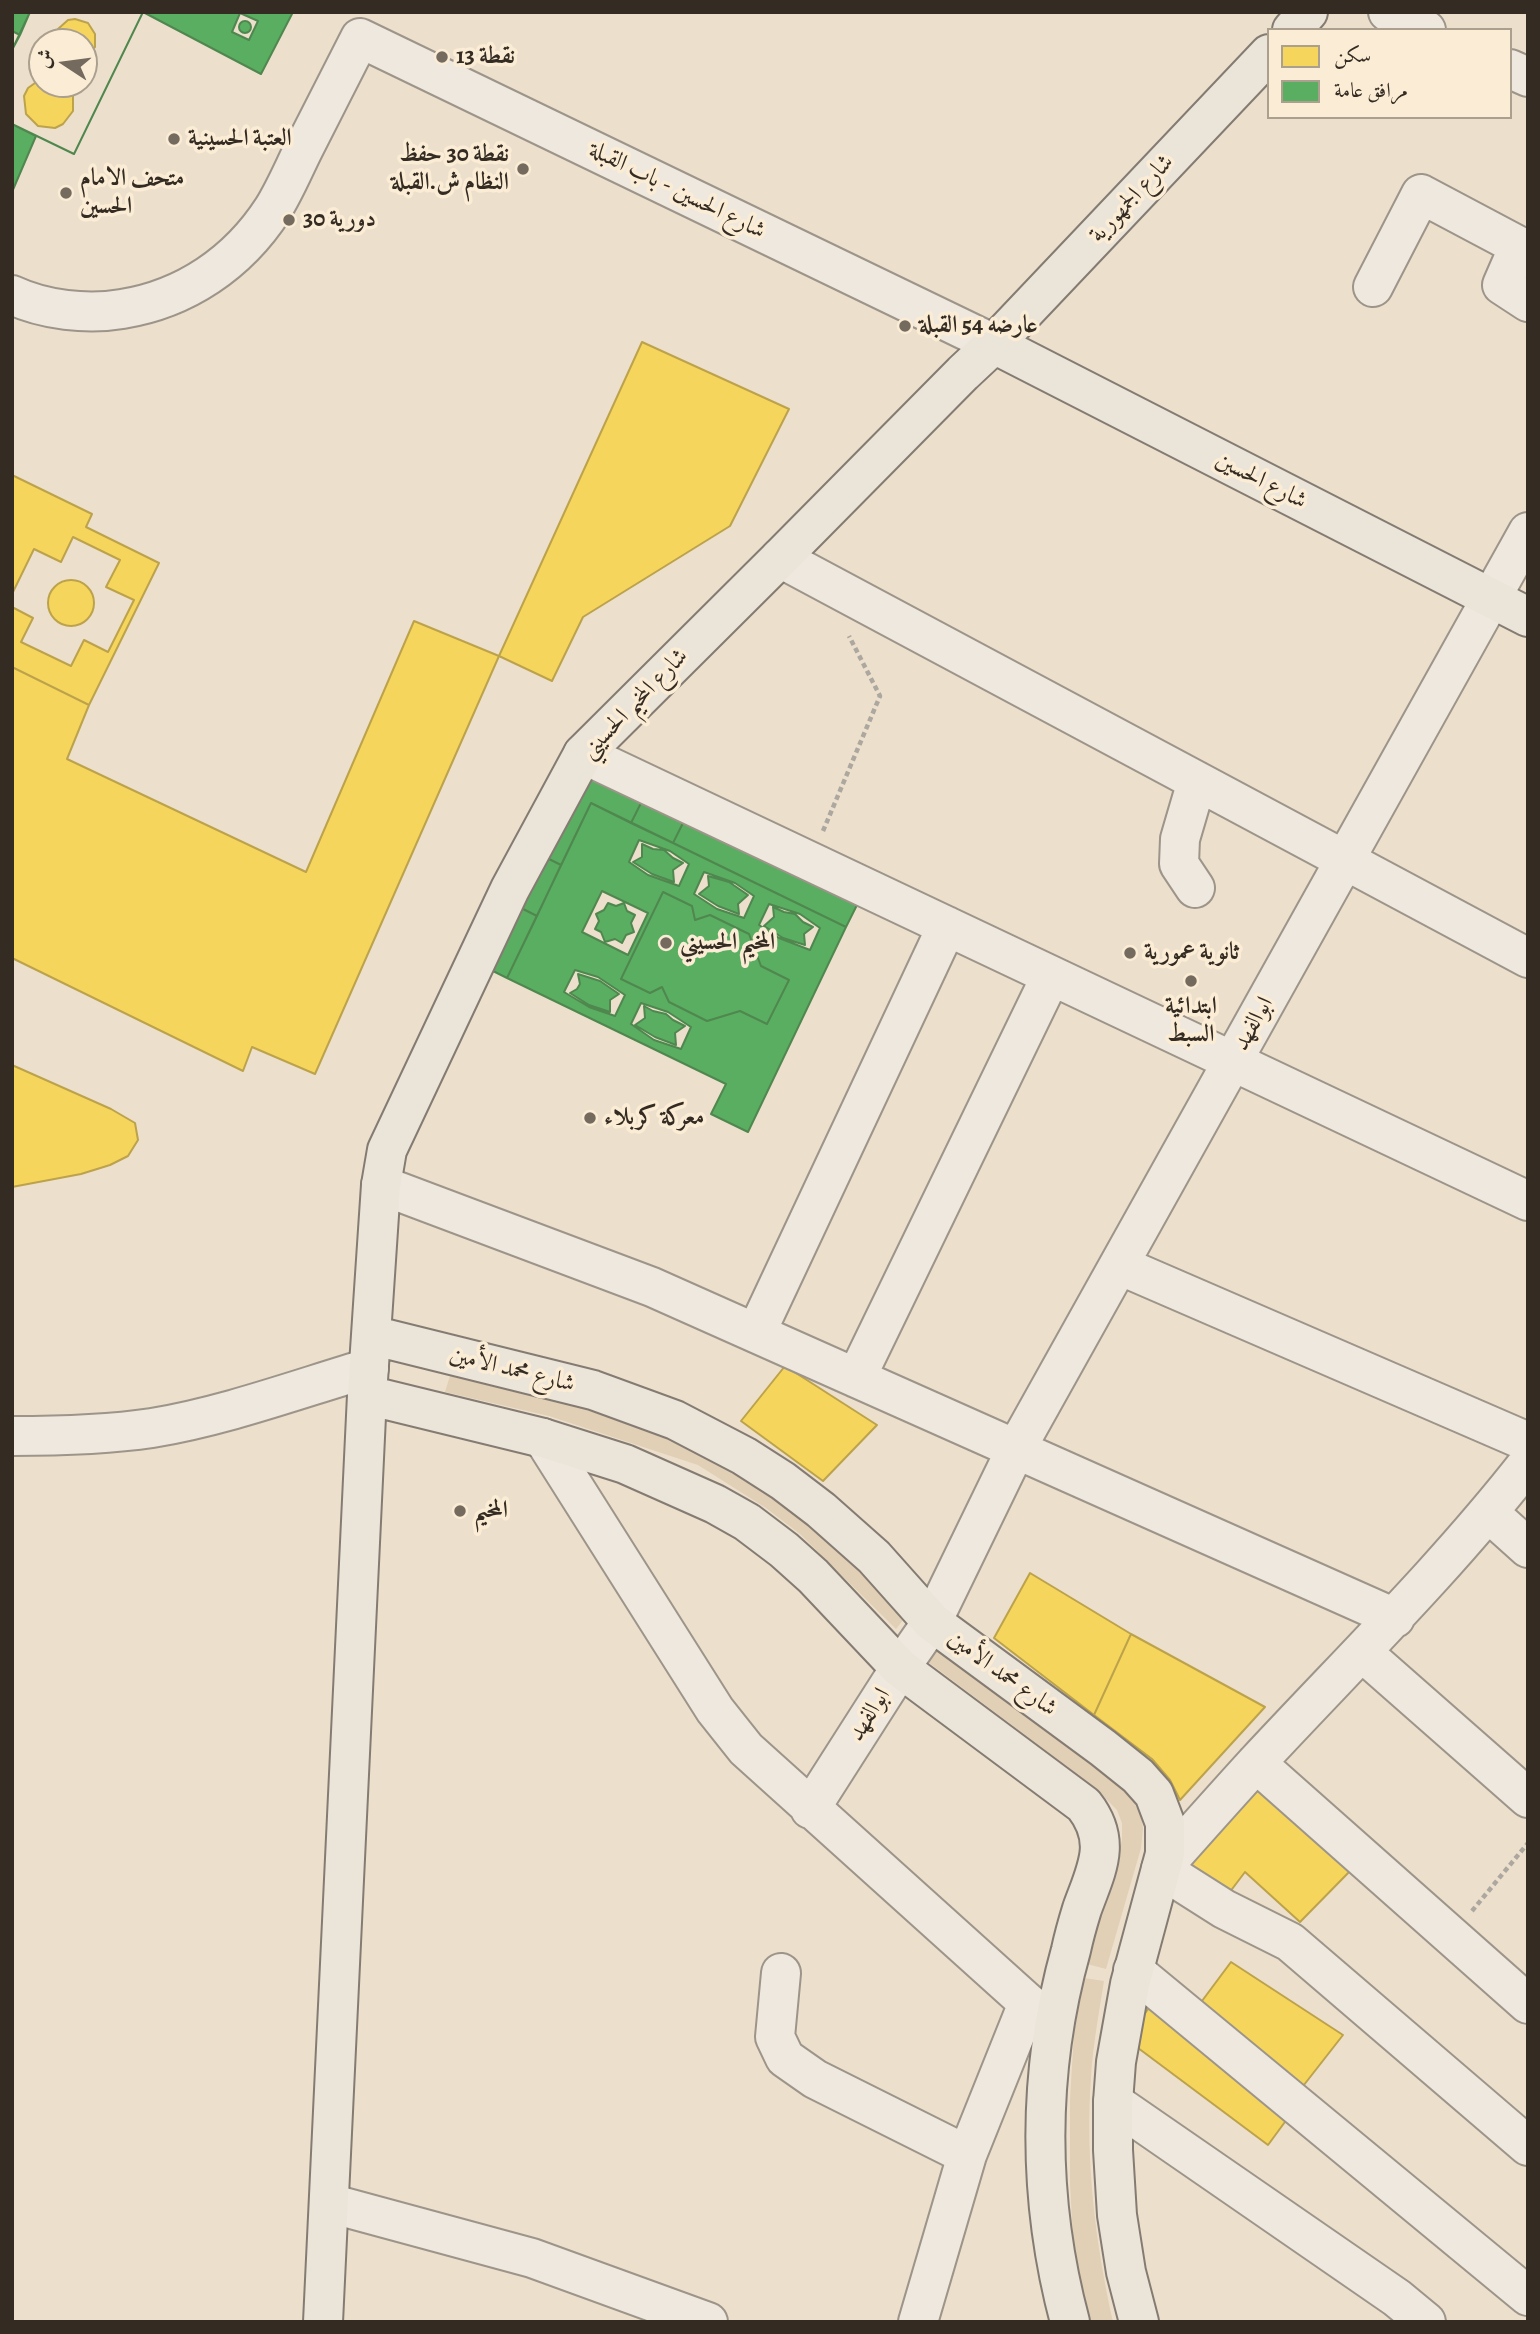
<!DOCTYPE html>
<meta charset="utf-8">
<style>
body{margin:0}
#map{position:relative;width:1540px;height:2334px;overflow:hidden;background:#ecdfcc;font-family:Alegreya,Amiri,serif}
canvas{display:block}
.frame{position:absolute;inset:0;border:14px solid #342c22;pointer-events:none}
.legend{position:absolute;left:1267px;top:28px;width:245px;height:91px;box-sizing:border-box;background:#fbecd5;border:2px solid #ab9f8d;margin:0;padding:9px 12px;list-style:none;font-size:21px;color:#342c22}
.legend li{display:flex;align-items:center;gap:14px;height:35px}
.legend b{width:35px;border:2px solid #ab9f8d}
.north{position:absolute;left:28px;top:28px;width:70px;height:70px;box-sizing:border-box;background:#fbecd5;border:2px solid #ab9f8d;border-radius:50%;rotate:283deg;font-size:19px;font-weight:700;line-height:28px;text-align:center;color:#342c22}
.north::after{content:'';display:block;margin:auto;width:24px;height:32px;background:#746b5e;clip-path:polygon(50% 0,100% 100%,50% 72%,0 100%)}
</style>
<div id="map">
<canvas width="1540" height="2334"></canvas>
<div class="frame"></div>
<ul class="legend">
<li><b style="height:19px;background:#f6d55c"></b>سكن</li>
<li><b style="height:19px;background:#5aae61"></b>مرافق عامة</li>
</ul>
<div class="north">ش</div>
</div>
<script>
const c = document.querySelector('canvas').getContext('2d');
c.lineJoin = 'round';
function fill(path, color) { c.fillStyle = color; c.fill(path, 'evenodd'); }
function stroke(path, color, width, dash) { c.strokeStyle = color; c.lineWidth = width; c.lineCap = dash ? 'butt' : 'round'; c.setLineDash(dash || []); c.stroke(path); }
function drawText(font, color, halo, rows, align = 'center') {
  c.font = font + ' Alegreya,Amiri,serif'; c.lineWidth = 7; c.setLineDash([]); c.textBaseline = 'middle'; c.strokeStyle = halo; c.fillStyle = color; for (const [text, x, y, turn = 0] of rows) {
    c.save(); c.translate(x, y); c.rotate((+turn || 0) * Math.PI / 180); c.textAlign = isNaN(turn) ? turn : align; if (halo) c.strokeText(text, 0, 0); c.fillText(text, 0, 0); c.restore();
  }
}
const green = new Path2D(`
 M450,1376L589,1410L704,1449L811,1522L907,1615L896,1629L800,1534L766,1508L698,1465L549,1416L445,1392Z
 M934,1644L1113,1779L1130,1796L1141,1815L1143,1828L1141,1848L1106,1969L1087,1964L1097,1921L1122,1840V1823L1117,1810L1093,1786L924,1659Z
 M1084,1978L1104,1981C1099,2013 1093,2044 1091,2077C1085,2158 1095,2242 1113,2322H1090L1080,2291L1073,2240L1070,2182V2100L1074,2033Z`);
const homes = new Path2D(`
 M75,19L88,23L95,34V47L84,58V42H55L58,29L68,20Z
 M42,78V84H66L73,95V111L63,124L55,128L38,126L26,114L24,96L28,88Z
 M642,342L789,409L730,526L583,617L552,681L499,656Z
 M12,475L92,514L86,527L159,563L89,705L12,667Z
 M73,537L120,560L106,587L134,600L108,652L84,640L71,666L21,642L33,618L12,607V594L34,549L61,562Z
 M48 603a23 23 0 1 1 46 0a23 23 0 1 1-46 0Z
 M414,621L499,656L315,1074L252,1047L243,1071L12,958V667L89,705L67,759L306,872Z
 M12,1065L111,1109L135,1123L138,1140L128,1156L110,1165L81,1174L12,1187Z
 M785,1366L877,1425L823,1481L741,1421Z
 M1030,1573L1131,1634L1094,1715L994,1638Z
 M1131,1634L1265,1707L1180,1800L1170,1780L1152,1759L1094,1715Z
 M1257,1786L1353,1868L1300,1922L1245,1872L1226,1897L1188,1862Z
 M1231,1962L1343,2035L1300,2090L1199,2005Z
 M1157,1997L1293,2111L1268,2145L1126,2039Z`);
const public = new Path2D(`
 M12,12H30L20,35L12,31Z
 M30,12H143L74,154L12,124V31L20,35ZM42,42H84V84H42Z
 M30,12H143L74,154L12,124V50ZM42,42H84V84H42Z
 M143,12H293L261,74Z
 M240,13L258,21L249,40L232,32Z
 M239 27a6 6 0 1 1 12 0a6 6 0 1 1-12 0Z
 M12,31L20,35L12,50Z
 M12,124L36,136L12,192Z
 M597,770L646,793L631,823L591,803L561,865L537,853Z
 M646,793L688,813L673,843L631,823Z
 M591,803L846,927L748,1132L711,1114L726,1084L507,978ZM639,840L670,851L689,864L679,886L648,875L629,862ZM704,872L735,883L754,896L744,918L717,909L694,894ZM602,891L648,913L628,955L582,932ZM663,892L692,906L695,920L710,915L749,934L761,966L789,980L767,1024L740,1011L707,1021L669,1002L662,987L650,993L621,979ZM769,904L800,914L820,928L810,950L779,938L759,925ZM575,970L598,977L625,995L615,1016L589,1007L564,992ZM641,1003L668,1012L691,1027L681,1049L654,1040L631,1024Z
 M688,813L861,897L846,927L673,843Z
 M642,844L653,849L664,850L673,858L683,863L673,870L674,882L652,874L633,862L642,857Z
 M537,853L561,865L537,916L513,904Z
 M708,876L729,882L748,895L738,904L739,914L718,906L699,894L709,886Z
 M663,892L692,906L695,920L710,915L749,934L761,966L789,980L767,1024L740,1011L707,1021L669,1002L662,987L650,993L621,979Z
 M608,903L616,906L624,903L627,911L635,915L631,923L634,932L626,935L622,943L615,939L605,942L601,932L595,929L599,921L596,914L604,910Z
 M513,904L537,916L507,978L491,970Z
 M773,907L784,912L795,914L803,922L813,927L804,934L805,945L783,938L764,926L774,917Z
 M578,974L600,981L619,994L610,1000V1012L589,1005L570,993L577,989L580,984Z
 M644,1006L653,1011L666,1014L673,1020L685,1026L675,1033L676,1045L655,1037L635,1025L645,1018Z`);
const path = new Path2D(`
 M823,831L880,696L849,636
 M1472,1911L1528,1843`);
const minor = new Path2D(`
 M1388,12L1426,30
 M1510,69L1528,77
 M1373,287L1421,194L1519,246L1502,285L1528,302
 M12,295C44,310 87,315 122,309C185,299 238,263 273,209C285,190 294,168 304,148C323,111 341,75 360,38L994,344
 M780,558L1528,958
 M583,754L1528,1201
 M1195,888L1179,864L1180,839L1197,781
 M381,1185L652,1287L1395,1618
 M1119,1265L1528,1442
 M756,1333L947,926
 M856,1378L1051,976
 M12,1436C59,1436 105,1435 152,1428C225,1416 298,1389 369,1368
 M543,1438L715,1710L746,1749L1028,2003
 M1528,1463C1445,1569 1349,1663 1257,1762C1225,1797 1193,1833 1161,1869L1224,1909L1290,1942L1528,2146
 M1489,1513L1528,1548
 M1362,1652L1528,1798
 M1256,1763L1528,2004
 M810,1809L900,1668L932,1622L1016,1449L1528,532
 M1133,1970L1528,2296
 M781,1973L775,2037L785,2058L815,2079L967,2155
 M1113,2102L1397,2298L1426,2322
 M329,2203L532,2258L708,2322
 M918,2322L967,2155L1028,2003L1047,2020`);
const major = new Path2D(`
 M1292,30L1308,12
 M994,344L1528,617
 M371,1335L593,1390L675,1420L744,1456L783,1481L821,1510L874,1557L932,1622L1103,1748L1138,1776L1154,1794L1165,1823V1854L1130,1984L1116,2062L1113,2102V2150L1117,2215L1126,2272L1139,2322
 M367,1395L543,1438L625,1464L715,1504L747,1522L784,1550L813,1576L900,1668L1084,1805C1113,1842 1096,1870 1082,1909C1078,1922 1074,1936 1071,1950C1037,2072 1037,2199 1070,2322
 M323,2322L367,1395L381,1185L387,1150L510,889L583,754L780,558L963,373L994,344L1269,54`);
const markers = [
 [442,57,7,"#746b5e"],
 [174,139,7,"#746b5e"],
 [523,169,7,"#746b5e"],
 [66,193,7,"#746b5e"],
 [289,220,7,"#746b5e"],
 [905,326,7,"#746b5e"],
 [666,943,7,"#746b5e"],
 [1130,953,7,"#746b5e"],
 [1191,981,7,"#746b5e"],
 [590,1118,7,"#746b5e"],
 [460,1511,7,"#746b5e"]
];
const poiNames = [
 ["نقطة 13",456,57],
 ["العتبة الحسينية",188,139],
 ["نقطة 30 حفظ",509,155,"right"],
 ["النظام ش.القبلة",509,183,"right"],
 ["متحف الامام",80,179],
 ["الحسين",80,207],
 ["دورية 30",303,220],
 ["عارضه 54 القبلة",919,326],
 ["المخيم الحسيني",680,943],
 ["ثانوية عمورية",1144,953],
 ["ابتدائية",1191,1007,"center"],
 ["السبط",1191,1035,"center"],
 ["معركة كربلاء",604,1118],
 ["المخيم",474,1511]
];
const streetNames = [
 ["شارع الحسين - باب القبلة",677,191,26],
 ["شارع الجمهورية",1132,199,-47],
 ["شارع الحسين",1261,481,27],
 ["شارع المخيم الحسيني",635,704,-46],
 ["ابوالفهد",1254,1024,-61],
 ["شارع محمد الأمين",512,1370,14],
 ["شارع محمد الأمين",1002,1674,36],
 ["ابوالفهد",870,1715,-58]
];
fill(green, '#e1cfb6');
fill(homes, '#f6d55c');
stroke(homes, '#bca24b', 2);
fill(public, '#5aae61');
stroke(public, '#4f874e', 2);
stroke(minor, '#9d9589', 42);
stroke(major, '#847c72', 42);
stroke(path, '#aca79f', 4.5, [5, 3.5]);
stroke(minor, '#efe8de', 38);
stroke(major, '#ebe4d9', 38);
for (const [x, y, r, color] of markers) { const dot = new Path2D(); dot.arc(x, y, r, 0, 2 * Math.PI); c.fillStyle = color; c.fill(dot); stroke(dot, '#fbecd5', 2.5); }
drawText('bold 24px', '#342c22', '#fbecd5', poiNames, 'left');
drawText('24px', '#342c22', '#fbecd5', streetNames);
</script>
